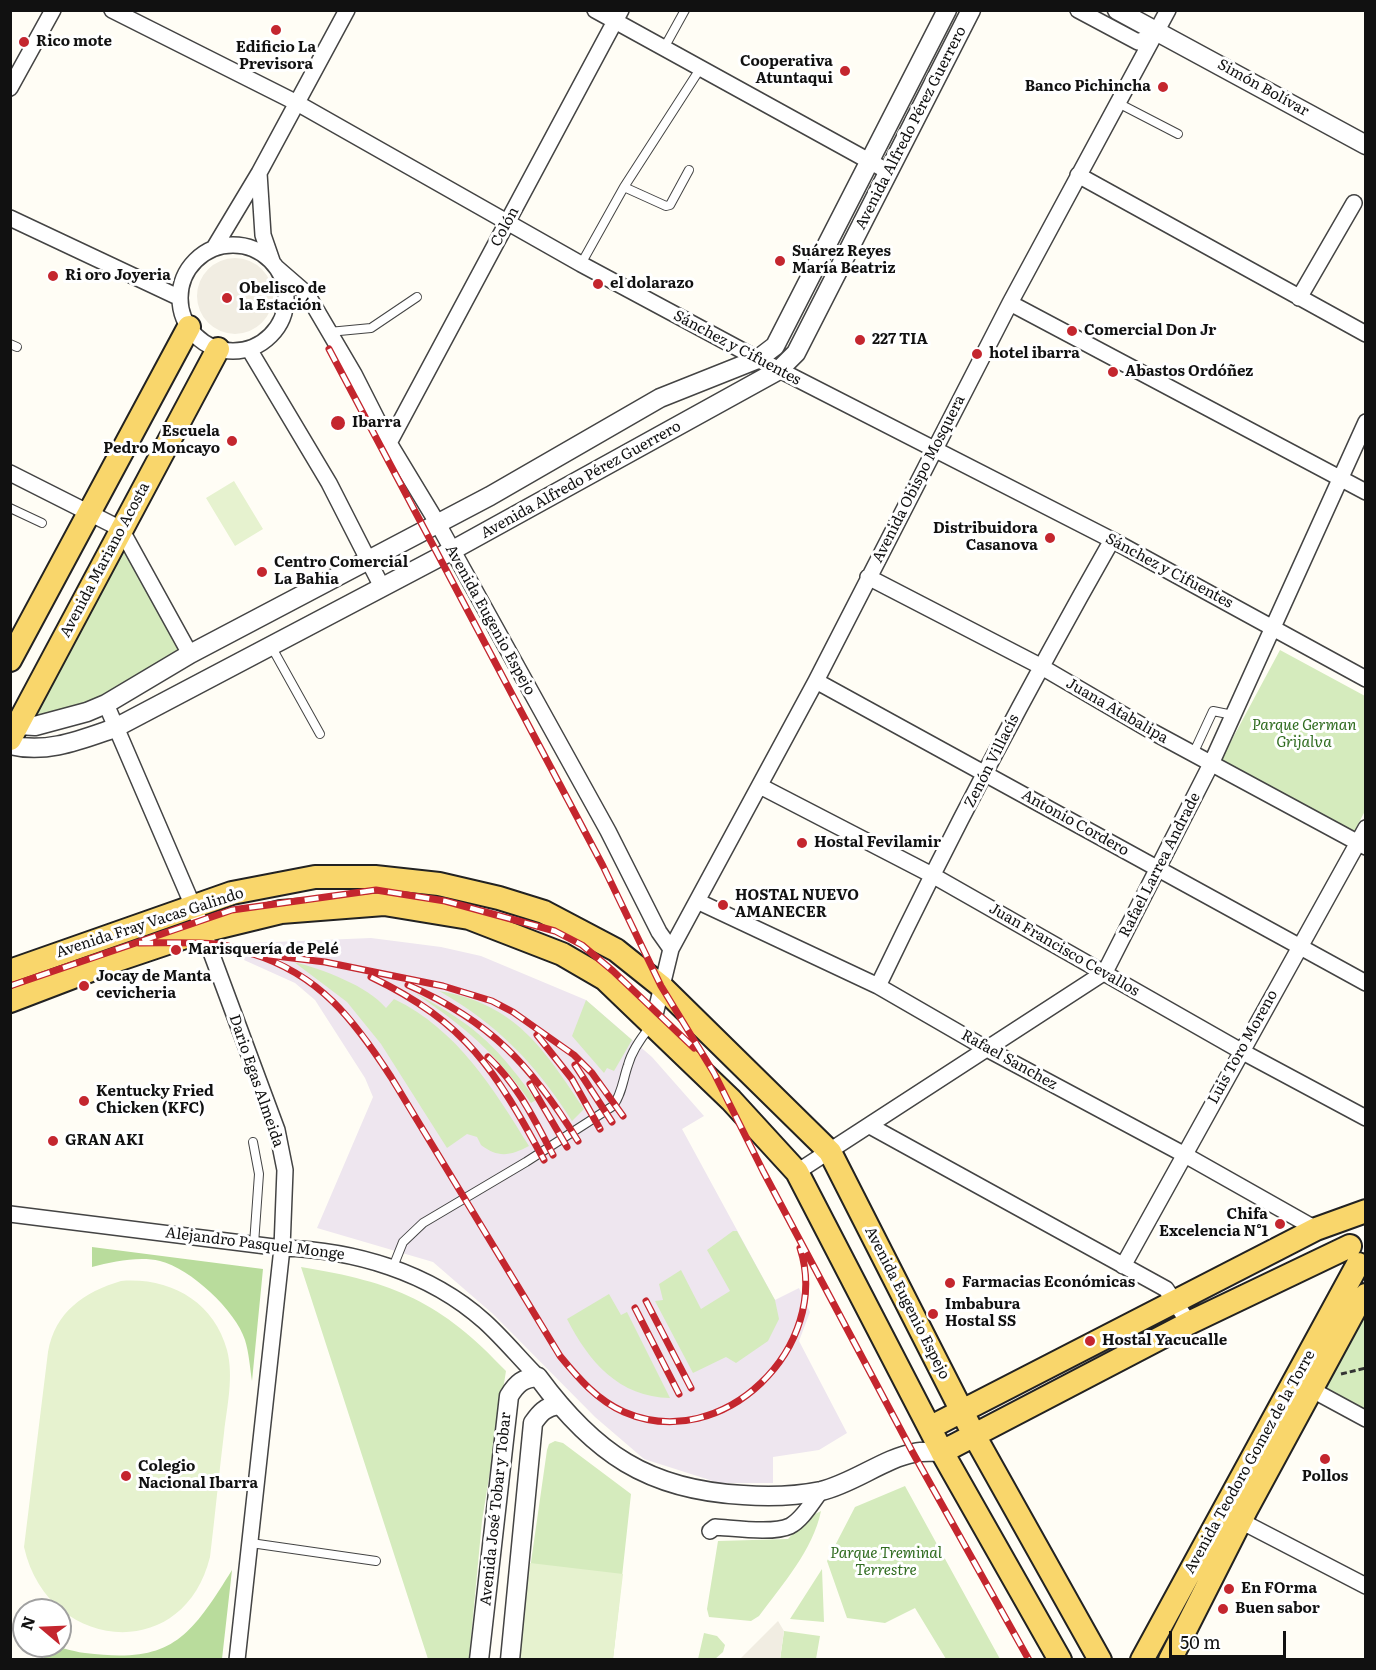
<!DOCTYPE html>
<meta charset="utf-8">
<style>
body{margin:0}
#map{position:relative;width:1376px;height:1670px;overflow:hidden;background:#fffdf5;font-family:Literata,serif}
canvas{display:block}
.frame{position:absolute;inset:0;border:12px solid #111;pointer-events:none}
.north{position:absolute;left:12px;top:1598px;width:60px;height:60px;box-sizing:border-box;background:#fff;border:2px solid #a0a0a0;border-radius:50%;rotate:289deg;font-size:16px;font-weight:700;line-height:24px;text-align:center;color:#111}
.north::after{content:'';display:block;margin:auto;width:21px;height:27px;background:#c4262e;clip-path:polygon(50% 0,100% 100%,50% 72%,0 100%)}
.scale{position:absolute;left:1169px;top:1631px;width:117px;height:27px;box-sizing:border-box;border:3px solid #111;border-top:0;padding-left:8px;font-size:18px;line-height:21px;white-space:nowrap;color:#111;-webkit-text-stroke:4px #fff;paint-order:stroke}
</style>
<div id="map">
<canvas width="1376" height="1670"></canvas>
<div class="frame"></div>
<div class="north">N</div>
<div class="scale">50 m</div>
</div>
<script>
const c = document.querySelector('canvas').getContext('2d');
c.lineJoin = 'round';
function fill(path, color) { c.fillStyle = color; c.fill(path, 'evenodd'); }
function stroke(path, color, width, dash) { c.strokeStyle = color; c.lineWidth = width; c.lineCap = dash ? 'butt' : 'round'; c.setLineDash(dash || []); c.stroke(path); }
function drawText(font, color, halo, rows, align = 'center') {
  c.font = font + ' Literata,serif'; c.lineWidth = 6; c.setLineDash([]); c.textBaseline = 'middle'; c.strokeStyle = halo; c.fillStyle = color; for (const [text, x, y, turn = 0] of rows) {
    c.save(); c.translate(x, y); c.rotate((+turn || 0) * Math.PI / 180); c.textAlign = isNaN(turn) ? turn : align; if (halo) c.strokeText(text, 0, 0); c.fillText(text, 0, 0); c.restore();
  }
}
const industrial = new Path2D(`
 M371,938L441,947L481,956L586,1000L652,1057L704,1116L682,1129L775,1300L799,1288L810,1312L799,1341L847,1433L819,1450L773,1457V1483H719L644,1459L595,1417L493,1314L433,1262L317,1228L373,1097L365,1078L315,1000L295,983L244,960L250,943Z`);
const green = new Path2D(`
 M125,547L182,651L88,704L30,718Z
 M1280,650L1365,696V811L1354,832L1221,760Z
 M294,962C322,969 368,986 386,1008L394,999C458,1030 493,1088 529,1146C510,1156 498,1158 481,1145L477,1137L467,1134L447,1148L381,1044L347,1002Z
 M439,991C516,1004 544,1049 584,1109L572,1121C536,1064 497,1024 439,991Z
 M415,993C476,1026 495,1044 536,1100L531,1103C495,1052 466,1028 415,993Z
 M586,1000L632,1040L614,1071L607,1068L604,1073L572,1036Z
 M733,1231H737L775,1300L779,1319L768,1341L736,1363L726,1357L693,1373L655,1301L663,1300L659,1284L681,1270L701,1309L730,1291L707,1250Z
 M301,1267C395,1282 441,1302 506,1371L482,1521L469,1659H428Z
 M609,1294L621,1315L627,1312L670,1398C619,1397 589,1362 567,1319Z
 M1365,1301V1409L1322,1387Z
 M555,1441L563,1443L631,1494L613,1659L517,1660L547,1450L549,1444Z
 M905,1486L1000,1659H946L915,1608L885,1623L847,1618L827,1561L855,1507Z
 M821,1511C813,1550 782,1585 759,1616L751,1621L709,1617L707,1609L718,1541L788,1539L807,1518Z
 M822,1569L824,1622L790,1619Z
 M784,1631L820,1636L816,1659L780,1660Z
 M704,1633L717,1636L725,1645L723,1652L715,1659H698Z`);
const forest = new Path2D(`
 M92,1247L263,1269L252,1381C250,1368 249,1353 245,1340C236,1311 190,1268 160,1261C138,1256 113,1262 92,1267Z
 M232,1570L222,1659H44L45,1646C61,1646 69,1651 85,1653C171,1664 189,1639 232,1570Z`);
const pitch = new Path2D(`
 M234,481L263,529L235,546L206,498Z
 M121,1281C169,1277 214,1301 227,1350C234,1377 227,1406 224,1433C219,1474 215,1515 210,1557C183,1666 47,1651 24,1547L48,1352C55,1312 84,1292 121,1281Z
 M530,1563L623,1574L613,1659L517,1660Z`);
const plaza = new Path2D(`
 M197 296a38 38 0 1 1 76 0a38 38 0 1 1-76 0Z
 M778,1621L784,1631L780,1659H740Z`);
const path = new Path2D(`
 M1341,1374L1366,1368`);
const service = new Path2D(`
 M664,48L685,10
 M1118,103L1178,134
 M624,187L666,206L670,205L689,170
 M581,264L624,187L700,69
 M329,332L371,328L417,297
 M10,344L17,347
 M10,508L42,523
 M271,646L320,734
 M1193,754L1213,711L1233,715
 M253,1142L259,1174L254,1244
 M393,1267L403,1242L423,1223L526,1162L613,1106C622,1094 623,1079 628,1065C632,1050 641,1038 650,1027
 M251,1543L376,1561`);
const minor = new Path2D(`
 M112,10L297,103L581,264L758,359L1112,540L1366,679
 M595,10L889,172
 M1078,10L1138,42L1158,33
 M10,88L53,10
 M259,173L263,235L272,261
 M1078,175L1366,334
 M10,218L180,298
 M180 298a53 53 0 1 1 106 0a53 53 0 1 1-106 0Z
 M214,248L259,173L347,10
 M277,268L307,294L354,374L389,443L438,524L608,831L659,932L671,949
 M1299,298L1354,203
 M1010,303L1366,492
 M249,349L329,483L382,587
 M389,443L621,10
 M10,473L121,529L190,654
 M868,577L1040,666L1153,732L1366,847
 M816,681L1366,983
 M106,704L199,920L277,1130L285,1170L282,1248L237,1660
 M760,786L932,875L1241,1051L1366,1118
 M697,901L878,986L987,1049L1185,1155L1316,1229
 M878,986C951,834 1029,686 1112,540
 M653,1023L671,949L816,681L1010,303L1168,10
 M870,1126L1166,1289L1189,1323
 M797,1172L1105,972L1211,764L1366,422
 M10,1214L282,1248C354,1250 429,1272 484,1321C503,1338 520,1359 538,1377
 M1123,1266L1366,828
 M1305,1386L1366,1419
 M1233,1517L1366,1586
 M710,1531L715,1527C734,1528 773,1534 790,1526C803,1519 812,1502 821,1491`);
const tertiary = new Path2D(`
 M1117,10L1366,145
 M17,725L35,726L87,712L106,704L190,654L490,496L660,398L758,359L775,346L947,10
 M10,745C47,754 80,740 115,728L451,551L779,370L796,353L971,10
 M479,1660L509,1396C517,1383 523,1378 538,1377C594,1453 648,1490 743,1495C768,1497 796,1496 821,1491C852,1484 885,1458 914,1453C923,1451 933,1452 942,1452
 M510,1660L533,1423C540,1413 545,1407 558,1405`);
const primary = new Path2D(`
 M10,660L189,327
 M10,739L218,349
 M10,971L232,893L315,877H375L439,884L499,898L544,912L616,950L661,986L830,1152L974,1435L1100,1660
 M10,1001L120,959L203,931L281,912L384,904L469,918L562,954L605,979L731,1100L797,1172L942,1452L1060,1660
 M931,1427L1316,1229L1366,1211
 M942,1452L1189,1323L1350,1246
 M1142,1660L1358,1264
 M1170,1660L1246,1510L1355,1309L1366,1295`);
const rail = new Path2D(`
 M329,349L603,866L661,986L714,1073L763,1171L913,1453L1029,1660
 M139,943C166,943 192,942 218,944C230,945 242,951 253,954C320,975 354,1020 391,1077L560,1356C579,1379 597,1400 624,1412C723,1455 832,1346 800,1248
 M268,955L325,962L443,986L492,1001L513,1012L574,1055L592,1073L623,1116
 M371,977C467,1023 495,1070 544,1160
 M408,985C490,1021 531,1065 578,1141
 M10,986L232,910L376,890L445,901L555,931L582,945L613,971L694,1048
 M537,1035L572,1079L600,1129
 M488,1057C518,1085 534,1119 553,1155
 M575,1065L612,1122
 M530,1084L567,1147
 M646,1301L691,1388
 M635,1308L679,1394`);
const markers = [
 [276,30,6,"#c4262e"],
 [24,42,6,"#c4262e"],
 [845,71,6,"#c4262e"],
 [1163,87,6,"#c4262e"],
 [780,261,6,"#c4262e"],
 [53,276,6,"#c4262e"],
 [598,284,6,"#c4262e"],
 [227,298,6,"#c4262e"],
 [1072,331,6,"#c4262e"],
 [860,340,6,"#c4262e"],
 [977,354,6,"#c4262e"],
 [1113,372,6,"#c4262e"],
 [338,423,8,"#c4262e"],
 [232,441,6,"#c4262e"],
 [1050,538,6,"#c4262e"],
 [262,572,6,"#c4262e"],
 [802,843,6,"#c4262e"],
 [723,905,6,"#c4262e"],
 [176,950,6,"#c4262e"],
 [84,986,6,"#c4262e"],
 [84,1101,6,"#c4262e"],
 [53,1141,6,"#c4262e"],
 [1280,1224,6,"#c4262e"],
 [950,1283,6,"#c4262e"],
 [933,1314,6,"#c4262e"],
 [1090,1341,6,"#c4262e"],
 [1325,1459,6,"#c4262e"],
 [126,1476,6,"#c4262e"],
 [1229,1589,6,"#c4262e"],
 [1223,1609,6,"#c4262e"]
];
const poiNames = [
 ["Rico mote",36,42],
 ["Edificio La",276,48,"center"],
 ["Previsora",276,65,"center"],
 ["Cooperativa",833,62,"right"],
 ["Atuntaqui",833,79,"right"],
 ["Banco Pichincha",1151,87,"right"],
 ["Suárez Reyes",792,252],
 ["María Beatriz",792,269],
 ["Ri oro Joyeria",65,276],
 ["el dolarazo",610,284],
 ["Obelisco de",239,289],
 ["la Estación",239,306],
 ["Comercial Don Jr",1084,331],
 ["227 TIA",872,340],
 ["hotel ibarra",989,354],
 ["Abastos Ordóñez",1125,372],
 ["Ibarra",352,423],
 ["Escuela",220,432,"right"],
 ["Pedro Moncayo",220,449,"right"],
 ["Distribuidora",1038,529,"right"],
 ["Casanova",1038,546,"right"],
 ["Centro Comercial",274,563],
 ["La Bahia",274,580],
 ["Hostal Fevilamir",814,843],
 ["HOSTAL NUEVO",735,896],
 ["AMANECER",735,913],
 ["Marisquería de Pelé",188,950],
 ["Jocay de Manta",96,977],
 ["cevicheria",96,994],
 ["Kentucky Fried",96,1092],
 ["Chicken (KFC)",96,1109],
 ["GRAN AKI",65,1141],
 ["Chifa",1268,1215,"right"],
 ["Excelencia N°1",1268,1232,"right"],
 ["Farmacias Económicas",962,1283],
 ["Imbabura",945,1305],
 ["Hostal SS",945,1322],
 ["Hostal Yacucalle",1102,1341],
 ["Colegio",138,1467],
 ["Nacional Ibarra",138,1484],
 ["Pollos",1325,1477,"center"],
 ["En FOrma",1241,1589],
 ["Buen sabor",1235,1609]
];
const streetNames = [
 ["Simón Bolívar",1263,88,29],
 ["Avenida Alfredo Pérez Guerrero",911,128,-63],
 ["Colón",505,227,-62],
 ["Sánchez y Cifuentes",737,348,28],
 ["Avenida Obispo Mosquera",919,479,-63],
 ["Avenida Alfredo Pérez Guerrero",581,480,-29],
 ["Avenida Mariano Acosta",105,560,-62],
 ["Sánchez y Cifuentes",1169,571,28],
 ["Avenida Eugenio Espejo",490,620,61],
 ["Juana Atabalipa",1117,711,30],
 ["Zenón Villacís",992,761,-63],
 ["Antonio Cordero",1075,823,29],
 ["Rafael Larrea Andrade",1160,865,-63],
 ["Avenida Fray Vacas Galindo",150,923,-18],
 ["Juan Francisco Cevallos",1064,950,30],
 ["Luis Toro Moreno",1243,1047,-61],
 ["Rafael Sanchez",1009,1060,29],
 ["Dario Egas Almeida",256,1081,71],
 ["Alejandro Pasquel Monge",255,1244,7],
 ["Avenida Eugenio Espejo",907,1303,63],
 ["Avenida Teodoro Gomez de la Torre",1250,1462,-61],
 ["Avenida José Tobar y Tobar",496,1509,-84]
];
const parkNames = [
 ["Parque German",1304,726],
 ["Grijalva",1304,743],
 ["Parque Treminal",886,1554],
 ["Terrestre",886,1571]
];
fill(industrial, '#eee6ef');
fill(green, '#d5ebbd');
fill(forest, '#b9dc9c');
fill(pitch, '#e6f2cf');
fill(plaza, '#f1ede2');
stroke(service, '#444', 10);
stroke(minor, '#444', 18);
stroke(tertiary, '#444', 21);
stroke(primary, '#222', 26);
stroke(path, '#333', 3, [6, 3]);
stroke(service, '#fff', 8);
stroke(minor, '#fff', 15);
stroke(tertiary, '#fff', 18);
stroke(primary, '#f9d66b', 22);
stroke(rail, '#c4262e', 7);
stroke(rail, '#fff', 4.5, [14]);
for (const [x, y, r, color] of markers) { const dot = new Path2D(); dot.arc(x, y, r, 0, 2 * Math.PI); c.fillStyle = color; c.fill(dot); stroke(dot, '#fff', 2); }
drawText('bold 15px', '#111', '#fff', poiNames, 'left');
drawText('15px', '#111', '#fff', streetNames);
drawText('italic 15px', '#2f6b1f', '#fff', parkNames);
</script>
